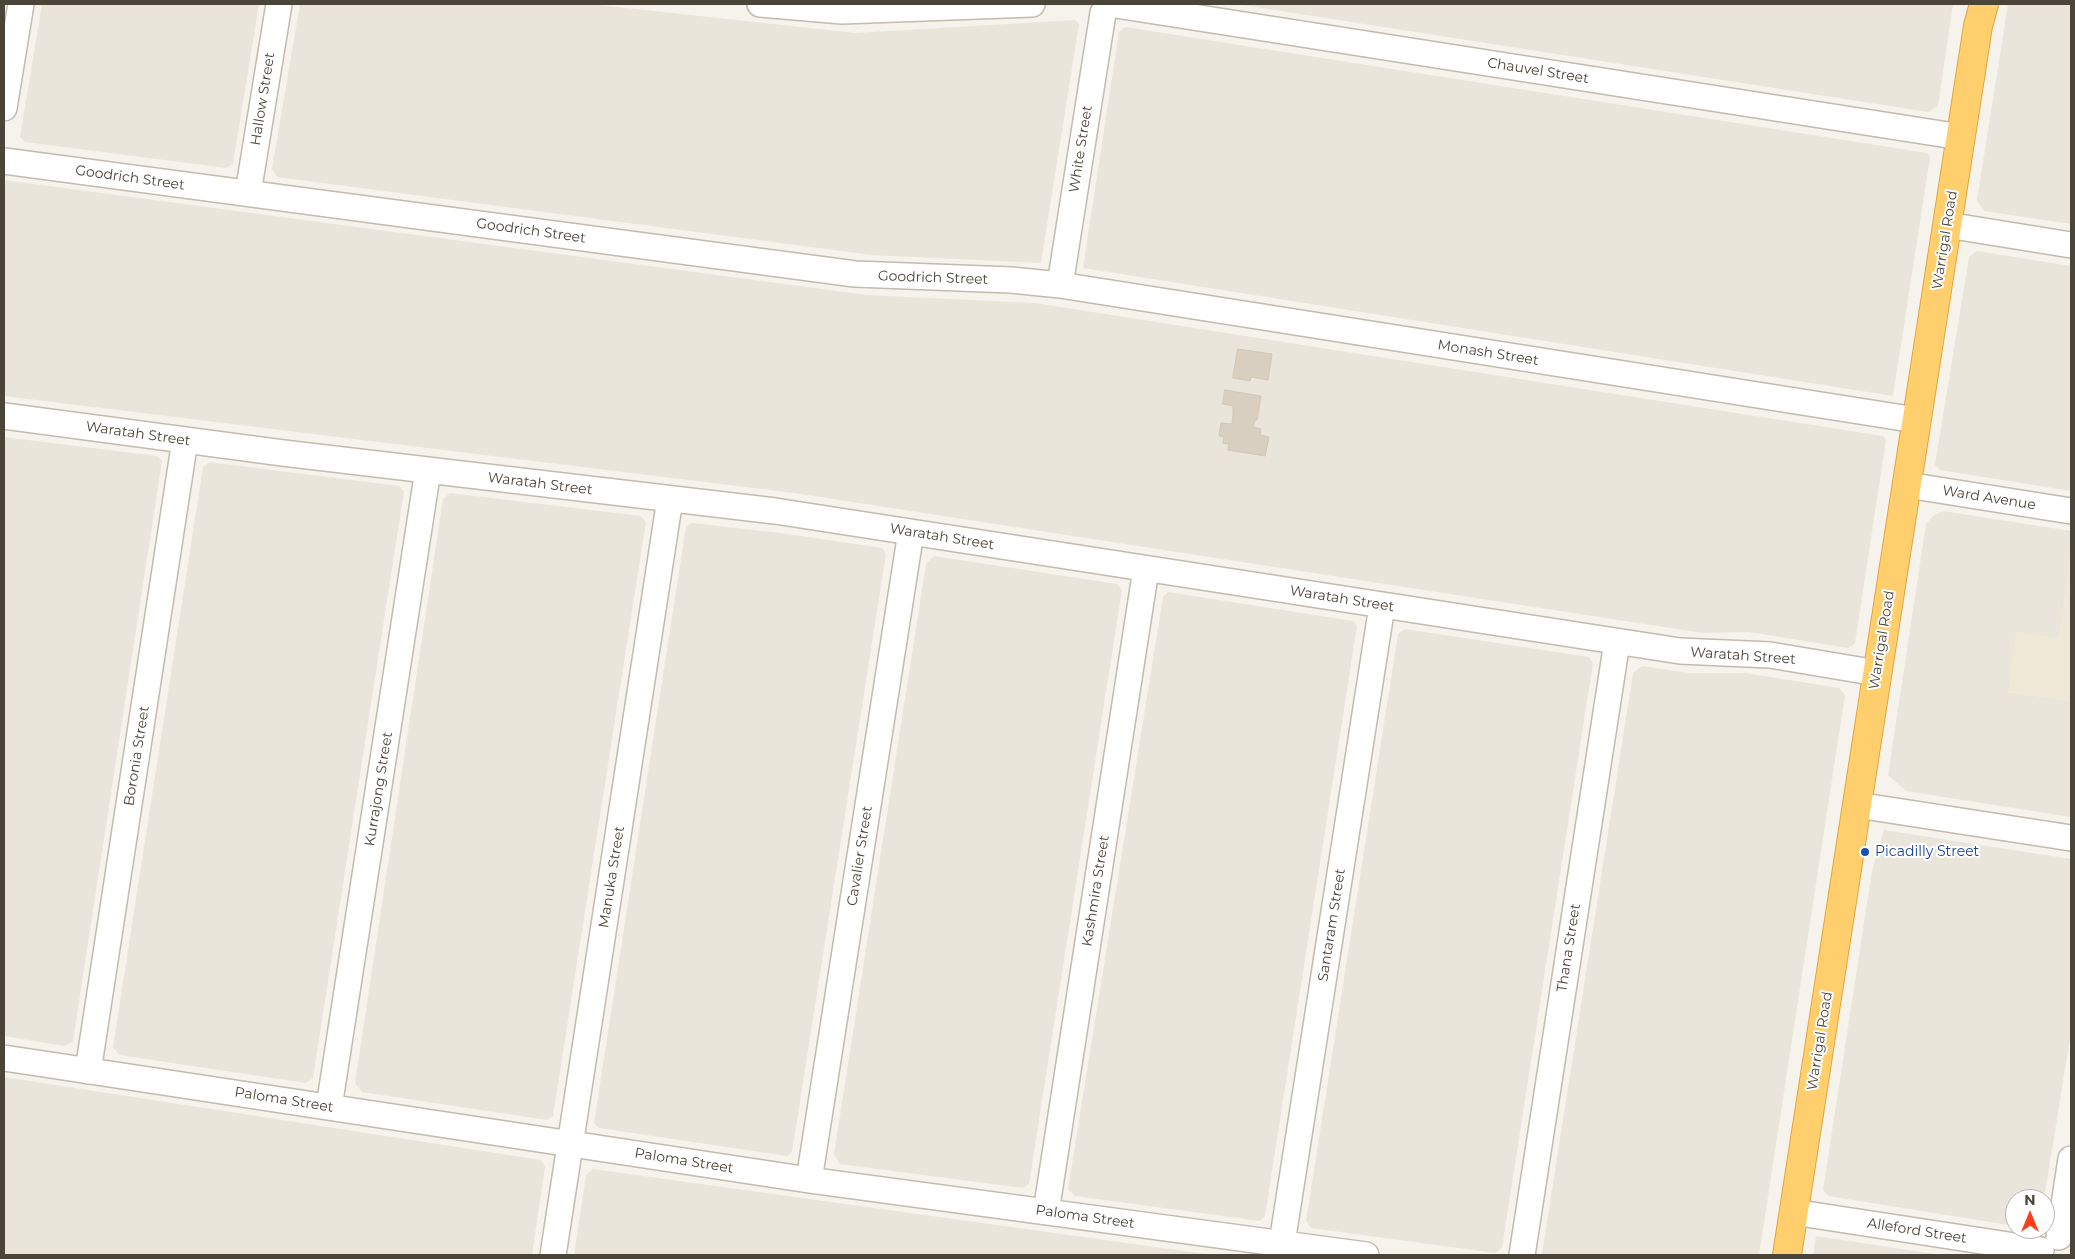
<!DOCTYPE html>
<style>
body{margin:0}
#map{position:relative;width:2075px;height:1259px;overflow:hidden;background:#f6f3ec;font-family:Montserrat,sans-serif}
canvas{display:block}
.frame{position:absolute;inset:0;border:5px solid #4b4439;pointer-events:none}
.north{position:absolute;left:2005px;top:1189px;width:50px;height:50px;box-sizing:border-box;background:#fff;border:1px solid #b7b4b0;border-radius:50%;rotate:0deg;font-size:14px;font-weight:700;line-height:20px;text-align:center;color:#4b4439}
.north::after{content:'';display:block;margin:auto;width:18px;height:22px;background:#fc3f1d;clip-path:polygon(50% 0,100% 100%,50% 72%,0 100%)}
</style>
<div id="map">
<canvas width="2075" height="1259"></canvas>
<div class="frame"></div>
<div class="north">N</div>
</div>
<script>
const c = document.querySelector('canvas').getContext('2d');
c.lineJoin = 'round';
function fill(path, color) { c.fillStyle = color; c.fill(path, 'evenodd'); }
function stroke(path, color, width, dash) { c.strokeStyle = color; c.lineWidth = width; c.lineCap = dash ? 'butt' : 'round'; c.setLineDash(dash || []); c.stroke(path); }
function drawText(font, color, halo, rows, align = 'center') {
  c.font = font + ' Montserrat,sans-serif'; c.lineWidth = 4; c.setLineDash([]); c.textBaseline = 'middle'; c.strokeStyle = halo; c.fillStyle = color; for (const [text, x, y, turn = 0] of rows) {
    c.save(); c.translate(x, y); c.rotate((+turn || 0) * Math.PI / 180); c.textAlign = isNaN(turn) ? turn : align; if (halo) c.strokeText(text, 0, 0); c.fillText(text, 0, 0); c.restore();
  }
}
const residential = new Path2D(`
 M42,4H259L233,164L226,168L25,142L20,137Z
 M300,4H590L855,33L1075,20L1079,24L1041,263L872,255L277,177L272,169Z
 M1236,4H1953L1938,106L1928,112Z
 M2008,4H2071V224L1984,211L1977,200Z
 M1125,27L1927,153L1930,157L1893,396L1083,268L1119,32Z
 M4,180L867,295L1035,303L1883,436L1886,440L1855,643L1848,648L1749,632L1703,633L794,493L4,396Z
 M1977,251L2071,266V491L1940,470L1935,465L1969,257Z
 M4,437L157,456L162,461L73,1041L65,1046L4,1036Z
 M209,462L399,486L404,491L313,1078L306,1083L119,1055L113,1047L203,467Z
 M450,493L641,516L646,522L553,1116L547,1120L362,1092L355,1083L443,499Z
 M1943,511L2071,531V550L2059,639L2008,692L2071,701V817L1906,791L1888,775L1926,524L1933,516Z
 M693,523L788,534L882,548L886,554L792,1152L787,1156L599,1128L594,1123L686,526Z
 M934,556L1117,584L1122,590L1029,1184L1023,1188L840,1164L834,1154L926,564Z
 M1168,592L1353,621L1357,626L1265,1216L1260,1221L1075,1196L1068,1189L1163,597Z
 M1405,629L1589,657L1593,663L1502,1248L1495,1253L1311,1228L1306,1221L1398,634Z
 M1642,666L1690,673H1745L1839,688L1845,695L1759,1255L1542,1254L1633,673Z
 M1884,830L2071,859V1032L2044,1199H2015V1226L1828,1196L1823,1190L1872,871Z
 M4,1077L541,1160L545,1167L532,1255H4Z
 M593,1169L1213,1255H574L586,1175Z
 M1816,1236L1941,1255H1813Z`);
const education = new Path2D(`
 M2071,550V701L2008,692L2016,632L2059,638Z`);
const building = new Path2D(`
 M1238,349L1272,354L1268,380L1251,377L1250,381L1233,378Z
 M1225,390L1261,396L1257,420H1255L1253,427L1261,429L1260,435L1269,437L1265,456L1228,450L1229,444L1223,443L1224,437L1219,436L1221,423L1232,424L1233,415V406L1223,404Z`);
const minor = new Path2D(`
 M760,4L842,11L1032,4
 M1116,5L1961,137
 M4,108L21,4
 M4,161L855,274L1011,280L1060,285L1916,420
 M248,193L279,4
 M1947,225L2071,245
 M1060,285L1103,13
 M4,416L283,453L775,511L1680,651L1770,655L1877,673
 M1907,485L2071,511
 M1857,805L2071,838
 M4,1058L809,1180L1366,1255
 M88,1071L185,440
 M329,1107L428,470
 M809,1180L911,532
 M1046,1212L1146,569
 M1793,1212L2041,1250
 M2059,1237L2071,1159
 M1282,1243L1382,606
 M553,1255L670,499
 M1522,1255L1617,642`);
const highway = new Path2D(`
 M1787,1255L1978,26L1984,4`);
const markers = [
 [1865,852,5,"#1a4fb4"]
];
const streetNames = [
 ["Chauvel Street",1538,71,9],
 ["Hallow Street",263,99,-81],
 ["White Street",1081,149,-81],
 ["Goodrich Street",130,178,8],
 ["Goodrich Street",531,231,8],
 ["Warrigal Road",1945,240,-81],
 ["Goodrich Street",933,278,2],
 ["Monash Street",1488,353,9],
 ["Waratah Street",138,434,8],
 ["Waratah Street",540,484,7],
 ["Ward Avenue",1989,498,9],
 ["Waratah Street",942,537,9],
 ["Waratah Street",1342,599,9],
 ["Warrigal Road",1882,640,-81],
 ["Waratah Street",1743,656,4],
 ["Boronia Street",137,756,-81],
 ["Kurrajong Street",379,789,-81],
 ["Cavalier Street",860,856,-81],
 ["Manuka Street",612,877,-81],
 ["Kashmira Street",1096,891,-81],
 ["Santaram Street",1332,925,-81],
 ["Thana Street",1569,948,-81],
 ["Warrigal Road",1820,1041,-81],
 ["Paloma Street",284,1100,9],
 ["Paloma Street",684,1161,9],
 ["Paloma Street",1085,1217,8],
 ["Alleford Street",1917,1231,9]
];
const transitNames = [
 ["Picadilly Street",1875,852]
];
fill(residential, '#eae5da');
fill(education, '#efe8d6');
fill(building, '#d8cfc1');
stroke(building, '#d3c7b4', 1);
stroke(minor, '#c2bbae', 28);
stroke(highway, '#e0a43c', 30);
stroke(minor, '#fff', 25);
stroke(highway, '#ffcf6e', 28);
for (const [x, y, r, color] of markers) { const dot = new Path2D(); dot.arc(x, y, r, 0, 2 * Math.PI); c.fillStyle = color; c.fill(dot); stroke(dot, '#fff', 2); }
drawText('14px', '#4b4439', '#fff', streetNames);
drawText('14px', '#164399', '#fff', transitNames, 'left');
</script>
